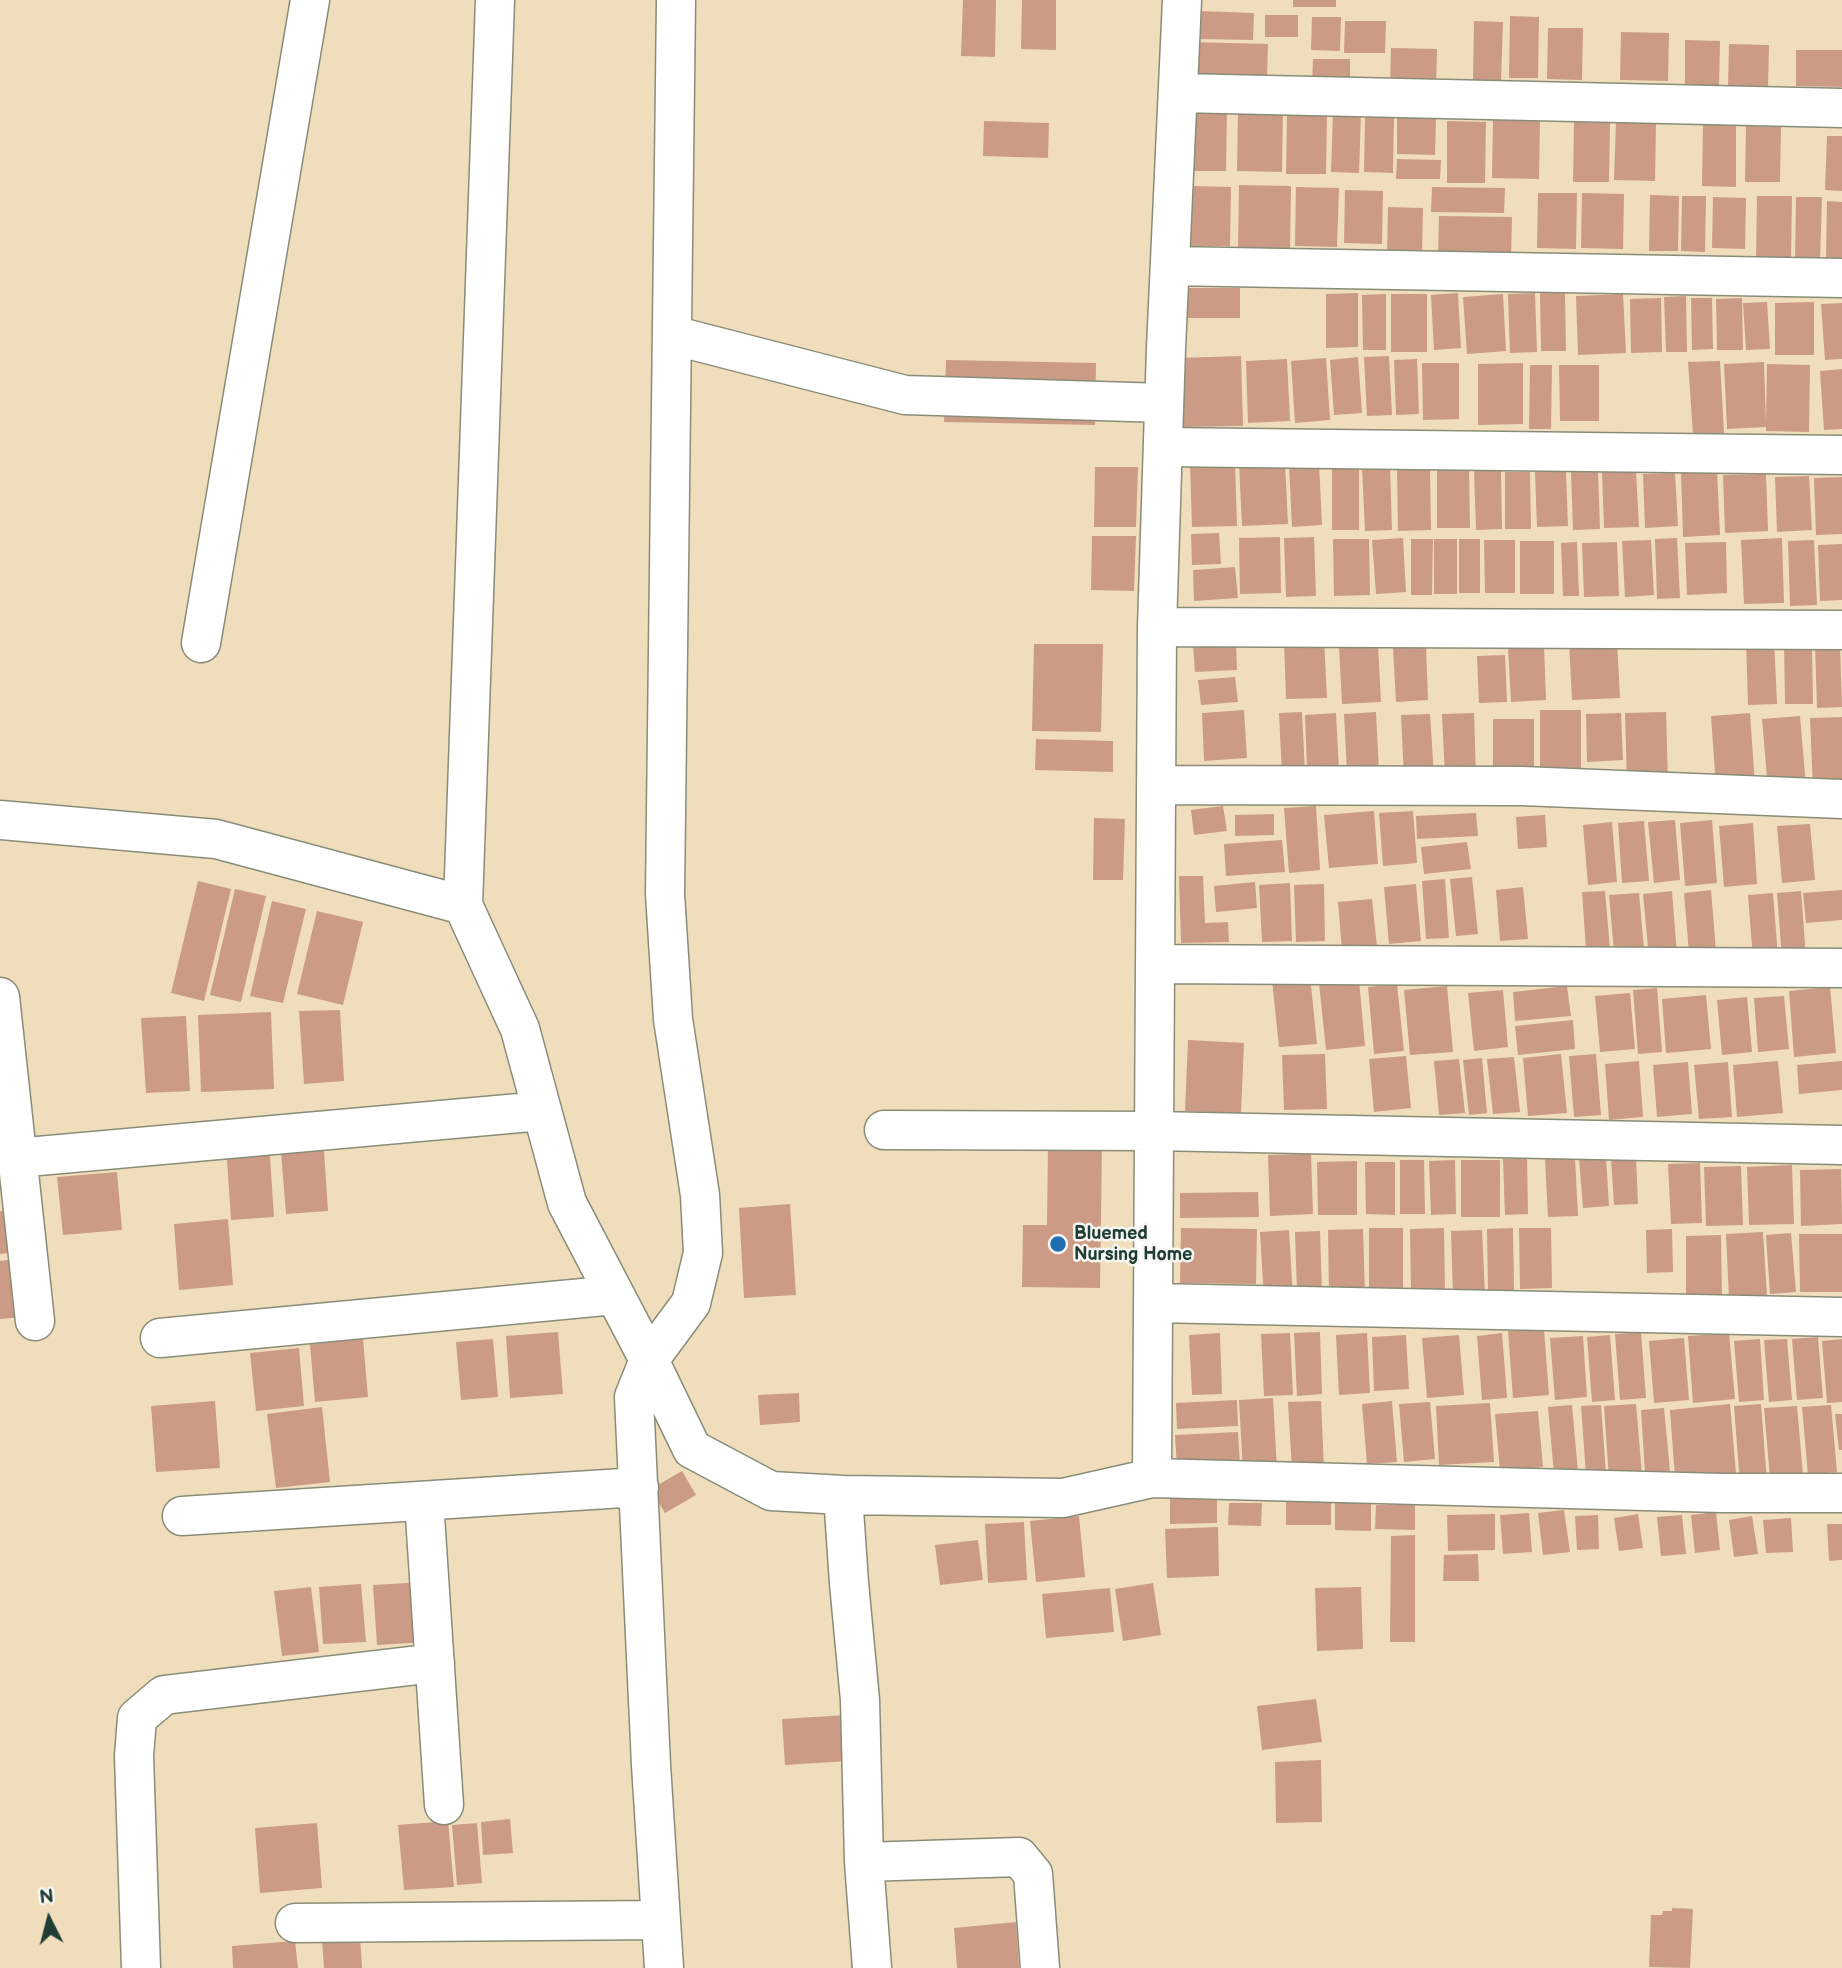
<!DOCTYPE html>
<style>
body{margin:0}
#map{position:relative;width:1842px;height:1968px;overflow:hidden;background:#f0ddbc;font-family:"Balsamiq Sans",sans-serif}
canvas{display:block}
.north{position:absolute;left:14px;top:1884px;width:70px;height:70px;-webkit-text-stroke:5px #f6f6f2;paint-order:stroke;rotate:354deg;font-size:19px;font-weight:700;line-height:28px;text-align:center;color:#1f3d34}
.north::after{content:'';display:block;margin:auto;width:24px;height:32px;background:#1f3d34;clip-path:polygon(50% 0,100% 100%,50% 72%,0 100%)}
</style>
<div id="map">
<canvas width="1842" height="1968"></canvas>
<div class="north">N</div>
</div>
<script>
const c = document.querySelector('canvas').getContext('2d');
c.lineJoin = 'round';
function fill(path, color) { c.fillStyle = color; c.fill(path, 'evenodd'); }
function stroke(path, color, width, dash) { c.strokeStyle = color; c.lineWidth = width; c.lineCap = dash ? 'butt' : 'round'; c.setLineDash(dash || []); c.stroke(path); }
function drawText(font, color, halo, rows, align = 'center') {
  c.font = font + ' "Balsamiq Sans",sans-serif'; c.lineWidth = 5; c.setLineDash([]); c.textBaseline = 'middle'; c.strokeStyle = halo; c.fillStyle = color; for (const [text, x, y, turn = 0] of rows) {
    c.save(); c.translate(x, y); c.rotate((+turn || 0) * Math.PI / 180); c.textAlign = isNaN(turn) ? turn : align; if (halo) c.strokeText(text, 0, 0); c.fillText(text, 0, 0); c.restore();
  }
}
const building = new Path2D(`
 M963,0H996L995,57L961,56Z
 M1022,0H1056V50L1021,49Z
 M1293,0H1336V7H1293Z
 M1199,11L1254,13L1253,40L1198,39Z
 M1265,15H1298V37H1265Z
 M1510,16L1539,17L1538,78H1509Z
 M1312,17H1341L1340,51L1311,50Z
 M1345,21H1386L1385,53H1344Z
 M1474,21L1503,22L1501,81L1473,80Z
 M1548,28H1583L1582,80L1547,79Z
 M1621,32L1669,33L1668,81L1620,80Z
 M1685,40L1720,41L1719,87L1685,86Z
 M1191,42L1268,44L1267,78L1191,77Z
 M1729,44L1769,45L1768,88L1728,87Z
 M1391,48L1437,49L1436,88L1390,87Z
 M1796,50H1842V87L1796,86Z
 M1313,59H1350V84H1312Z
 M1191,108L1227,109L1226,171H1190Z
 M1238,111H1283L1282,172L1237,171Z
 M1287,113L1327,114L1326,174H1286Z
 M1333,113L1361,114L1359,173L1331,172Z
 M1397,116L1436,117L1435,155L1397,154Z
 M1365,117L1394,118L1393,173L1364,172Z
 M1493,118L1540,119L1539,179L1492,178Z
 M984,121L1049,123L1048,158L983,156Z
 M1447,121L1486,122L1485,183H1447Z
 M1574,122L1610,123L1609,182H1573Z
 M1616,122L1656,123L1655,181L1614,180Z
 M1703,123H1736V187L1702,186Z
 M1746,126L1781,127L1780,182H1745Z
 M1827,136H1842V191L1825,190Z
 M1397,159L1441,160L1440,179H1396Z
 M1239,185L1291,186L1290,249L1238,248Z
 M1192,186L1231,187L1230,246H1191Z
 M1296,187L1339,188L1337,247L1295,246Z
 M1432,187L1505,188L1504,213L1431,212Z
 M1345,190L1383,191L1382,244L1344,243Z
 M1538,193H1577L1576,249L1537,248Z
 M1582,193L1624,194L1623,249L1581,248Z
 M1650,195L1679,196L1678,251H1649Z
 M1682,196H1706L1705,252L1681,251Z
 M1757,196H1792L1791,260H1756Z
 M1713,197L1746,198L1745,249L1712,248Z
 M1796,197H1822L1820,261H1795Z
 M1827,201L1842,202V259L1826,258Z
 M1388,207L1423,208L1422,255H1387Z
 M1439,216L1512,217L1511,259L1438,258Z
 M1185,288H1240V318H1185Z
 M1358,293V347L1326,348V294Z
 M1458,293L1461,348L1434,350L1431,295Z
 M1535,293L1537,352L1510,353L1508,294Z
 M1540,293H1565L1566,351H1541Z
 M1386,294V350H1363L1362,295Z
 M1391,294H1427V352H1391Z
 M1503,294L1506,351L1467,354L1463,297Z
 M1623,294L1626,353L1578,355L1576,296Z
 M1686,296L1687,352H1666L1664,297Z
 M1661,298L1662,352L1631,353L1630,299Z
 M1691,298H1712L1713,349L1692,350Z
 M1742,298L1743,350H1717L1716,299Z
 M1767,302L1770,349L1746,350L1743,303Z
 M1814,302V355H1775V303Z
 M1842,303V359L1825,360L1821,304Z
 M1241,356L1243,426L1180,427L1178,358Z
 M1389,356L1392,415L1367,416L1364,357Z
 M1358,357L1362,413L1334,415L1330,360Z
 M1326,358L1330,420L1295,423L1291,361Z
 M1287,359L1290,421L1248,423L1246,361Z
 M1417,359L1419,414L1396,415L1394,360Z
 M946,360L1096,363L1095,425L944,422Z
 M1720,361L1724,433L1693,435L1688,362Z
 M1764,362L1766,423L1767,364L1810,365L1809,432L1766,431V427L1727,429L1724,364Z
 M1422,363H1459V419L1423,420Z
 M1523,363V424L1478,425V364Z
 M1530,365H1552L1551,429H1529Z
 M1559,365H1599V421H1560Z
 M1842,369V429L1824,430L1820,371Z
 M1235,462L1237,526L1192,527L1190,464Z
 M1285,462L1288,524L1242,526L1239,464Z
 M1319,463L1322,525L1292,527L1289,465Z
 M1390,466L1392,530L1365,531L1362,468Z
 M1095,467H1138L1136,527H1094Z
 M1332,467H1359V530H1332Z
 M1430,467L1431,530L1398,531L1397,468Z
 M1469,467L1470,528H1437V468Z
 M1501,470L1502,529L1476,530L1474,471Z
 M1598,470L1600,529L1573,530L1571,471Z
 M1717,470L1720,535L1683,537L1681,472Z
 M1566,471L1568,526L1537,527L1535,472Z
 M1636,471L1639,527L1604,528L1602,472Z
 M1505,472H1530L1531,529H1505Z
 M1675,473L1678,526L1645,528L1643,474Z
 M1766,474L1768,531L1725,533L1723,475Z
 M1809,476L1812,530L1777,532L1775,477Z
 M1842,477V534L1816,535L1814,478Z
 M1219,533L1221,564L1192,565L1191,534Z
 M1092,536H1136L1134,591L1091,590Z
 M1280,537L1281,593L1240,594L1239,538Z
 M1314,537L1316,596L1286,597L1284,538Z
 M1403,538L1406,592L1376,594L1372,540Z
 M1677,538L1680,598L1657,599L1655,539Z
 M1782,538L1784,603L1744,604L1741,540Z
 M1333,539H1369L1370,595L1334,596Z
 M1411,539H1433L1432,595H1411Z
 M1434,539H1457V594H1434Z
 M1459,539H1480V593H1459Z
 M1484,540H1515V593H1485Z
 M1651,540L1654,595L1625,597L1622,541Z
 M1814,540L1817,605L1790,606L1788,541Z
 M1520,541H1554V594H1520Z
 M1577,542L1579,596H1563L1561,543Z
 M1617,542L1619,596L1584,597L1582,543Z
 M1726,542L1727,593L1687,595L1685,543Z
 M1842,544V600L1820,601L1818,545Z
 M1235,567L1238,598L1194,601L1193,570Z
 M1324,639L1327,698L1286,699L1284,641Z
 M1774,639L1777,704L1748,705L1746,640Z
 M1617,641L1620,698L1572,700L1569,643Z
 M1236,642L1237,670L1195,672L1193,644Z
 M1784,642H1812L1813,704H1785Z
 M1034,644H1103L1101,732L1032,731Z
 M1378,645L1381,702L1342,704L1339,647Z
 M1544,645L1546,700L1511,702L1508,647Z
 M1426,646L1428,700L1396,702L1393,648Z
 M1840,646L1842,707L1817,708L1815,647Z
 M1505,655L1507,702L1479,703L1477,656Z
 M1235,677L1238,702L1201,705L1198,680Z
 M1244,710L1247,758L1204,761L1202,713Z
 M1540,710H1581V772H1540Z
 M1302,712L1305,773L1282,774L1279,713Z
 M1376,712L1379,771L1347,773L1344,714Z
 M1666,712L1668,782L1627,783L1625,713Z
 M1336,713L1339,771L1307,772L1305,715Z
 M1474,713L1476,777L1445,778L1442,714Z
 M1621,713L1623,760L1587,762L1586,714Z
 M1750,713L1755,786L1716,788L1711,716Z
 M1430,714L1434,776L1404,778L1401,715Z
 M1800,716L1806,786L1768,789L1762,719Z
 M1842,717V789L1813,790L1810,718Z
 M1493,719H1534V771H1493Z
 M1036,739L1113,741V772L1035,770Z
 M1223,806L1227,831L1194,835L1191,810Z
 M1316,806L1320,870L1289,873L1284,808Z
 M1374,811L1378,864L1329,868L1324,815Z
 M1413,811L1417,863L1383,866L1379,813Z
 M1476,813L1478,836L1417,839L1416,816Z
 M1274,814V835L1235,836V815Z
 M1545,815L1547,847L1518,849L1516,817Z
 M1094,818L1125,819L1123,880H1093Z
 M1675,820L1680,880L1654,883L1648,822Z
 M1712,820L1717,883L1685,886L1680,823Z
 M1644,821L1649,881L1622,883L1618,823Z
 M1612,822L1617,882L1588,885L1583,825Z
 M1753,823L1757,884L1724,887L1719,826Z
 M1810,824L1815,880L1782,883L1777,826Z
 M1282,840L1285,872L1226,876L1224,844Z
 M1467,842L1471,869L1424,874L1421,847Z
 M1179,876H1203L1205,923L1228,922L1229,942L1181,943Z
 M1472,877L1478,934L1456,936L1450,879Z
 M1445,879L1449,938L1426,939L1422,881Z
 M198,881L231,889L204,1001L171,993Z
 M1255,882L1257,908L1216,912L1214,886Z
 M1290,883L1292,941L1262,942L1259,885Z
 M1324,884L1325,941L1296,942L1294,885Z
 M1416,884L1421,941L1389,944L1384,887Z
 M1523,887L1528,939L1500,941L1496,890Z
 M235,889L266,896L241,1002L210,995Z
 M1711,890L1716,951L1689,953L1684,893Z
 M1842,890V920L1806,923L1803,893Z
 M1605,891L1611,961L1587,963L1582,892Z
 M1672,891L1677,955L1649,958L1643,894Z
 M1801,891L1806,957L1782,959L1777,893Z
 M1639,893L1645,960L1615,963L1609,895Z
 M1773,893L1778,957L1753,959L1748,895Z
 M1372,899L1377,947L1342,950L1338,902Z
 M272,901L306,909L283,1003L250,996Z
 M317,911L363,922L343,1005L297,994Z
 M1310,976L1317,1044L1279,1047L1272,980Z
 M1359,980L1365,1046L1326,1050L1319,983Z
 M1397,984L1404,1051L1374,1054L1368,987Z
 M1447,986L1453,1052L1410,1055L1404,990Z
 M1567,986L1571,1016L1515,1021L1513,992Z
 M1830,987L1836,1053L1794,1057L1789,991Z
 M1657,988L1662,1052L1638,1054L1633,990Z
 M1503,990L1508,1047L1474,1051L1468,993Z
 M1630,993L1635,1049L1600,1052L1595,996Z
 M1706,995L1711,1049L1666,1053L1662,999Z
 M1784,996L1789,1049L1758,1052L1754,998Z
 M1747,997L1752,1052L1722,1055L1717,1000Z
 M340,1010L344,1081L304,1084L299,1011Z
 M271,1012L274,1089L201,1092L198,1015Z
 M186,1016L190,1091L146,1093L141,1018Z
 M1573,1020L1575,1049L1518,1055L1515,1026Z
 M1188,1040L1244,1043L1241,1113L1185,1111Z
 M1325,1054L1327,1109L1284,1110L1282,1055Z
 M1561,1054L1567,1113L1528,1116L1523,1058Z
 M1596,1054L1601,1115L1574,1117L1569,1056Z
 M1406,1056L1411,1108L1374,1112L1369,1059Z
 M1514,1057L1520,1112L1493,1114L1487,1059Z
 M1482,1058L1487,1113L1469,1115L1463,1060Z
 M1459,1059L1465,1113L1439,1115L1434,1061Z
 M1639,1061L1643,1117L1609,1120L1605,1064Z
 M1778,1061L1783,1113L1737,1117L1733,1065Z
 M1842,1061V1090L1799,1094L1797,1065Z
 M1688,1062L1692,1114L1657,1117L1653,1065Z
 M1728,1062L1732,1117L1699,1119L1694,1065Z
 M323,1136L328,1211L286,1214L280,1139Z
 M269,1142L274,1217L231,1220L226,1145Z
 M1048,1144H1102L1100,1288L1022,1287L1023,1225H1047Z
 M1311,1154L1313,1214L1270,1216L1268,1155Z
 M1636,1156L1638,1204L1614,1205L1611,1158Z
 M1606,1157L1609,1206L1583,1208L1579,1158Z
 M1527,1158L1528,1214L1505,1215L1503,1159Z
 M1575,1158L1578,1216L1548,1217L1545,1159Z
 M1400,1160H1424L1425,1214H1400Z
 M1455,1160L1456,1214L1431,1215L1429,1161Z
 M1461,1160H1500V1217H1461Z
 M1357,1161V1215H1318L1317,1162Z
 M1365,1162H1395V1215L1366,1214Z
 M1700,1163L1702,1223L1671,1224L1668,1164Z
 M1792,1165L1794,1224L1749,1225L1747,1167Z
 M1741,1166L1743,1225L1706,1226L1704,1167Z
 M1841,1169L1842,1224L1801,1226L1800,1170Z
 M117,1172L122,1230L63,1235L57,1177Z
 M1258,1192L1259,1217L1180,1218V1193Z
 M790,1204L796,1295L744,1298L739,1208Z
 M11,1210L15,1252L0,1254V1211Z
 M228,1219L233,1285L179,1290L174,1224Z
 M1181,1228L1257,1229L1256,1284L1180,1283Z
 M1369,1228H1403V1293H1369Z
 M1444,1228L1445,1292H1411L1410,1229Z
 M1513,1228L1514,1290L1488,1291L1487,1229Z
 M1519,1228H1551L1552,1288L1520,1289Z
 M1363,1229L1365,1293L1329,1294L1328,1230Z
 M1672,1229L1673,1272L1647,1273L1646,1230Z
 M1289,1230L1293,1297L1264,1299L1260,1232Z
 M1482,1230L1485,1294L1453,1296L1451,1231Z
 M1320,1231L1322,1292L1297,1293L1295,1232Z
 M1763,1232L1767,1296L1729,1298L1726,1234Z
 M1791,1233L1796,1292L1770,1294L1766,1235Z
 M1799,1234H1842V1292H1800Z
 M1721,1235L1722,1301H1686V1236Z
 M17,1259L23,1317L0,1319V1261Z
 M1544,1329L1549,1395L1513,1398L1508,1331Z
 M558,1332L563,1394L510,1398L506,1336Z
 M1320,1332L1322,1394L1297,1396L1294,1333Z
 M1641,1332L1646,1398L1620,1400L1615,1334Z
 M1220,1333L1222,1394L1192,1395L1189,1335Z
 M1290,1333L1293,1395L1264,1396L1261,1334Z
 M1367,1333L1370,1393L1339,1395L1336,1335Z
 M1502,1333L1507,1398L1482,1400L1477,1336Z
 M1729,1333L1735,1399L1693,1403L1688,1336Z
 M1406,1335L1409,1389L1374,1391L1372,1337Z
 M1459,1335L1464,1395L1427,1398L1422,1338Z
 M1610,1335L1615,1400L1592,1402L1587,1337Z
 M1583,1336L1587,1397L1555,1400L1550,1338Z
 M1818,1337L1823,1398L1797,1400L1792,1339Z
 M1684,1338L1689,1400L1654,1403L1649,1341Z
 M363,1339L368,1397L315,1402L310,1344Z
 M493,1339L498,1397L461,1400L456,1342Z
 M1760,1339L1764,1400L1739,1402L1734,1341Z
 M1787,1339L1792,1400L1769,1402L1764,1340Z
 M1842,1339V1402L1827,1403L1822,1341Z
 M299,1348L304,1406L256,1411L250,1353Z
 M799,1393L800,1422L760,1425L758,1395Z
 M1273,1398L1277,1470L1243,1471L1239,1400Z
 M1237,1400L1238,1426L1177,1429L1176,1403Z
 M215,1401L220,1468L156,1472L151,1406Z
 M1321,1401L1324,1469L1292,1471L1288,1402Z
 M1392,1401L1397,1462L1367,1464L1362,1404Z
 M1430,1402L1435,1459L1404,1462L1399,1404Z
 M1490,1403L1494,1462L1439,1465L1436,1406Z
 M1636,1404L1642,1475L1609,1478L1604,1406Z
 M1730,1404L1736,1473L1675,1478L1670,1410Z
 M1761,1404L1767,1482L1740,1484L1734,1406Z
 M1572,1405L1578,1472L1554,1474L1548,1407Z
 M1601,1405L1606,1474L1586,1475L1581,1406Z
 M1831,1405L1837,1472L1808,1475L1802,1407Z
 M1797,1406L1803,1475L1770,1478L1764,1408Z
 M322,1407L330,1482L276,1488L267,1414Z
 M1664,1408L1670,1471L1645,1473L1641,1410Z
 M1538,1411L1543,1467L1500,1471L1495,1414Z
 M1835,1414H1842V1450H1839Z
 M1238,1432L1240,1465L1177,1468L1175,1435Z
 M682,1471L696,1495L665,1513L651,1489Z
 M1170,1499H1217V1523L1170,1524Z
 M1286,1500L1331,1501V1525H1286Z
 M1335,1501L1371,1502V1531L1335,1530Z
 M1229,1503H1262L1261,1526L1228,1525Z
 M1376,1505H1415V1530L1375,1529Z
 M1564,1510L1570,1552L1543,1555L1538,1513Z
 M1716,1512L1720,1550L1695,1553L1691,1515Z
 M1529,1513L1532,1552L1503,1554L1500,1515Z
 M1495,1514V1550L1448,1551L1447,1515Z
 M1638,1514L1643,1548L1619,1551L1614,1518Z
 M1598,1515L1599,1549L1577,1550L1575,1516Z
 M1682,1515L1686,1554L1661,1556L1657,1517Z
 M1079,1516L1085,1577L1036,1582L1030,1521Z
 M1752,1516L1758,1554L1734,1557L1729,1520Z
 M1791,1518L1793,1552L1766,1553L1763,1520Z
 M1024,1522L1027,1580L988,1583L985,1524Z
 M1827,1524H1842V1560L1829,1561Z
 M1218,1527L1219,1576L1167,1578L1165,1529Z
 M1415,1535V1642H1390L1391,1536Z
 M978,1540L983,1580L940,1585L935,1545Z
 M1478,1554L1479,1581H1443L1444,1555Z
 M423,1582L427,1642L377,1645L373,1585Z
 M1153,1583L1161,1635L1123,1641L1115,1589Z
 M361,1584L366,1642L323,1644L319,1587Z
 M311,1587L319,1652L282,1656L274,1591Z
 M1361,1587L1363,1649L1317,1651L1315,1588Z
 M1110,1588L1114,1632L1046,1638L1042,1594Z
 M1316,1699L1322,1742L1262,1750L1257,1706Z
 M846,1715L849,1761L785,1765L782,1719Z
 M1321,1760L1322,1822L1276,1823L1275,1762Z
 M510,1819L513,1853L483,1855L481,1822Z
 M448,1821L454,1887L404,1890L398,1825Z
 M317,1823L322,1888L260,1893L255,1828Z
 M477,1823L482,1883L457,1885L452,1825Z
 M1672,1908L1693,1909L1690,1968L1649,1967L1651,1915H1662L1663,1911H1672Z
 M1016,1922L1019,1968H957L954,1928Z
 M360,1936L362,1968H324L322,1939Z
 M295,1941L298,1968H233L232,1946Z`);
const minor = new Path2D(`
 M1179,93L1842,108
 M1170,266L1842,278
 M672,335L905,395L1164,403
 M1163,447L1842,455
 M1157,627L1842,630
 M201,643L310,0
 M1156,785L1522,786L1842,799
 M0,820L216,839L463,905L520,1029L567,1203L649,1360L692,1449L771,1491L843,1495L1063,1498L1152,1478L1721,1493H1842
 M463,905L495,0
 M1155,964L1842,968
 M0,997L35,1321
 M884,1130L1154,1131L1842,1145
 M16,1158L542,1111
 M1153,1303L1842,1317
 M160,1338L615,1295
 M1152,1478L1157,627L1166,348L1182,0
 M843,1495L849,1583L860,1700L864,1862L872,1968
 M424,1501L444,1805
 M182,1516L639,1487
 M864,1862L1019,1857L1033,1874L1040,1968
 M295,1923L659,1920
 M141,1968L134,1756L137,1718L164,1695L435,1663
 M664,1968L651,1765L634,1397L649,1360L691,1303L703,1253L700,1195L673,1019L665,894L676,0`);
const markers = [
 [1058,1244,9,"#1f6fb2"]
];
const poiNames = [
 ["Bluemed",1074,1234],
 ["Nursing Home",1074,1255]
];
fill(building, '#cc9b85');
stroke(minor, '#888d78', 41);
stroke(minor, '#fff', 38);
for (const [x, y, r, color] of markers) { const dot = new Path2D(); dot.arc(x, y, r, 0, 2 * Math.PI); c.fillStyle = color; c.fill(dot); stroke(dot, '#f6f6f2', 2.5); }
drawText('bold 18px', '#1f3d34', '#f6f6f2', poiNames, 'left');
</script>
